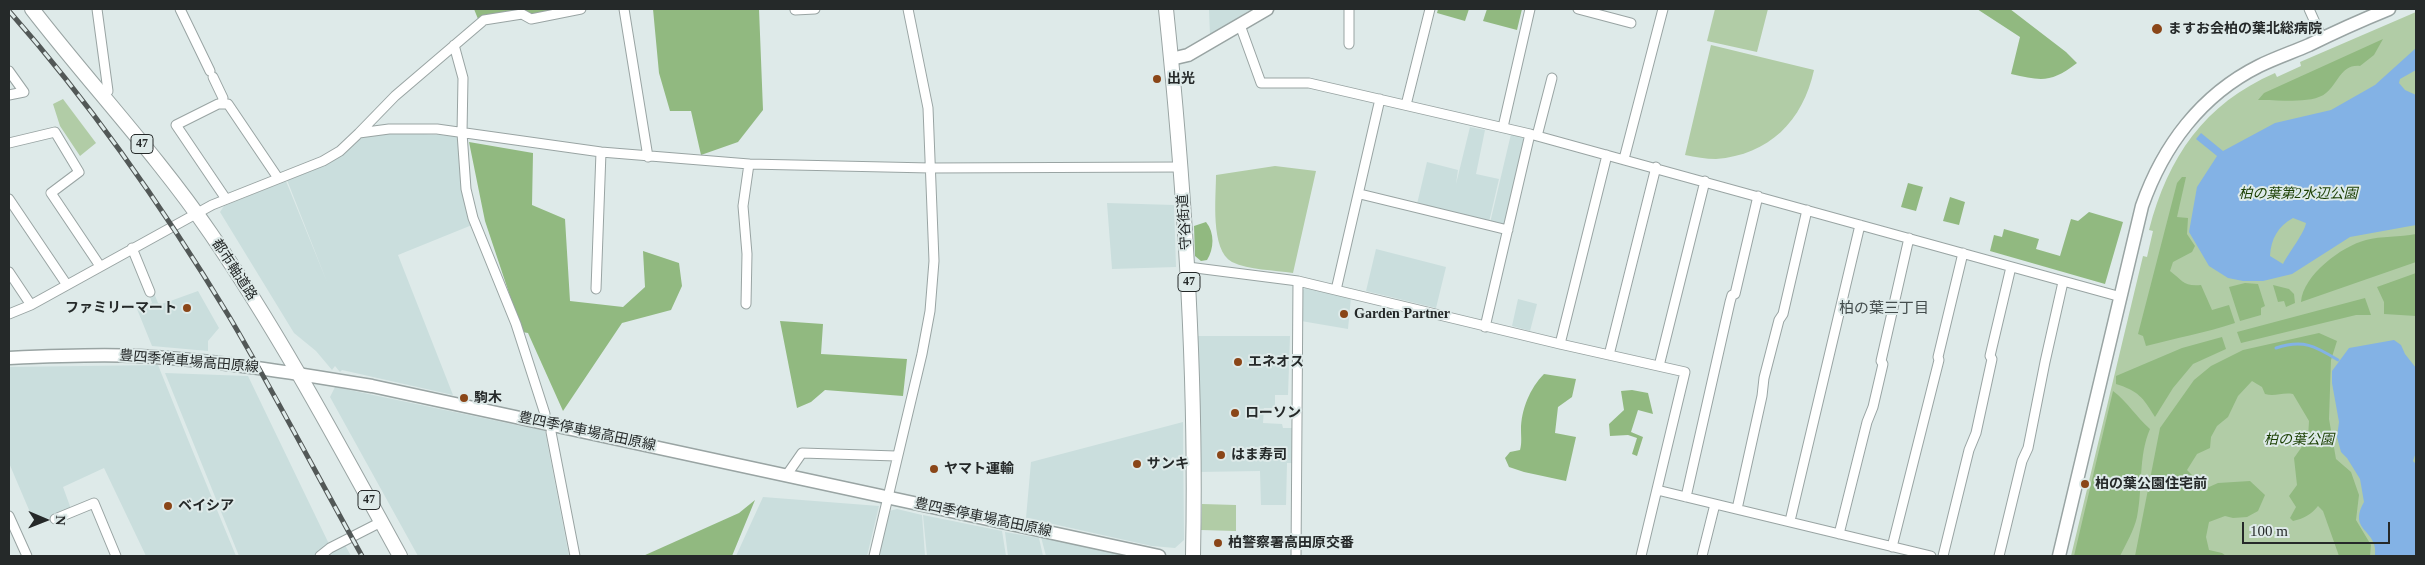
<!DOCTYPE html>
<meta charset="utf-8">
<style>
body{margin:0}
#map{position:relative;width:2425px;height:565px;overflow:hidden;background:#deeae9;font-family:"Times New Roman",serif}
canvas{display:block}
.frame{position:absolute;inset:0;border:10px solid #252929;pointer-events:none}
.north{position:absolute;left:20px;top:495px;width:50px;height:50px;-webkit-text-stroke:4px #deeae9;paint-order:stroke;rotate:91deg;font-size:14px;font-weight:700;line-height:20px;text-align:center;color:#252929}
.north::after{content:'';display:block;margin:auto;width:18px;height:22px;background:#252929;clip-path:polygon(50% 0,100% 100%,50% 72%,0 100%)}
.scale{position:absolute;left:2242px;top:522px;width:148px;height:22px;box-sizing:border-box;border:2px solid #252929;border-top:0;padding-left:6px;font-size:15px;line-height:18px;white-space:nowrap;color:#252929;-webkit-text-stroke:4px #deeae9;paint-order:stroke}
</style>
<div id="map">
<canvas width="2425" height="565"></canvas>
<div class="frame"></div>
<div class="north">N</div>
<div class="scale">100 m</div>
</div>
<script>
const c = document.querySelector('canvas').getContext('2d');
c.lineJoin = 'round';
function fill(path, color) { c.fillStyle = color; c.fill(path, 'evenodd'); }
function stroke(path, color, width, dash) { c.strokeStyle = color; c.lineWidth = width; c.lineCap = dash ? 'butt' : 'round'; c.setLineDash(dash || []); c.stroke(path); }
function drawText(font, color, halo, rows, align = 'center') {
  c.font = font + ' "Times New Roman","Noto Sans JP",serif'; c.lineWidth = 4; c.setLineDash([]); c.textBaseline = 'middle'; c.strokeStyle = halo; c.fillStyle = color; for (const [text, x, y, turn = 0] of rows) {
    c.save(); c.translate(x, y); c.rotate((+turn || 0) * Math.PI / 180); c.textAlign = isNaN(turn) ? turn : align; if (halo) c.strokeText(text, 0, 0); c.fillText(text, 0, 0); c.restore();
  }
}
const built = new Path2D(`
 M1209,9H1252L1210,35Z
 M1470,127L1485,130L1476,174L1499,179L1489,222L1417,204L1427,162L1458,170L1456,184Z
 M391,132L456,136L460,143V167L472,225L398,255L453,395L342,370L340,372L335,366L332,370L316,351L294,333L220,212L224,206L286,181L327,282L287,180L354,145L361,138Z
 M1511,134L1524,138L1526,142L1508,218L1504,227L1490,223Z
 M1107,203L1174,205L1176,267L1112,269Z
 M1376,249L1446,267L1436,308L1366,291Z
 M1305,288L1351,297L1348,329L1301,321V292Z
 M198,291L219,328L208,341V351L152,346L137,309L152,303L149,294L154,293L158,303L162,304Z
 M1518,299L1537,304L1530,331L1512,326Z
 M1196,336H1290L1288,395H1275V408H1264L1263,423L1282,424L1283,428H1292V463H1287L1286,505H1261L1260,471L1198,472Z
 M158,365L189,442L236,556H146L104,468L63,487L71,509L35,524L9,463V367Z
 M165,373L248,376L329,544L315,556H239Z
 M335,387L545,431L569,556H418L330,397Z
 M1183,422L1184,540L1175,548L1152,546L1026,518L1031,462Z
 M763,497L879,506L867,556H736Z
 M897,509L922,515L925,556H877L889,511Z
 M923,515L1002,531L1006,556H927Z
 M1005,532L1039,538L1043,556H1008Z
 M1041,537L1126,556H1046Z
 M345,545L351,556H325L332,550Z`);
const green = new Path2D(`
 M1715,9H1768L1757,52L1707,41Z
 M2416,12V556H2071L2143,256L2147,257L2153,231L2149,230C2168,157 2204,104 2275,73L2277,77L2301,66L2300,62Z
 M1711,45L1814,70C1803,121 1769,155 1716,159C1706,159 1695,157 1685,155Z
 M63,99L96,143L80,156L60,126L53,104Z
 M1275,166L1316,171L1293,273C1274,270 1249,270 1232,262C1210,250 1216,197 1216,175Z
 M1202,504L1236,505V531L1201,530Z`);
const forest = new Path2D(`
 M474,9H517L511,13L478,19Z
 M524,9H559L531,16Z
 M653,9H759L763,110L738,142L701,155L691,111H670L659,73Z
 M1438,9H1469L1465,21L1437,13Z
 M1487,9H1522L1517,30L1483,21Z
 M1977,9H2010L2066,52L2077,63C2051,83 2042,81 2011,74L2020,37Z
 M2383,39L2374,55L2360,66C2341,64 2338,84 2326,93C2312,105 2277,99 2258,100L2264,93Z
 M469,142L533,153L532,205L565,219L570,301L623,307L645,287L643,251L679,263L682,286L671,310L622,323L563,411L528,333L522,332L485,221Z
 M2182,177H2186L2177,217L2188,218L2187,234L2195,246L2192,252L2173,262L2170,271C2182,280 2184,287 2201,285L2212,310L2229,305L2235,323C2205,333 2176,338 2146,346L2143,336L2138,334L2177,183Z
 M1908,183L1923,187L1916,211L1901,207Z
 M1950,197L1965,202L1959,225L1943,221Z
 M2089,212L2123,222L2105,284L1990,251L1994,235L2002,237L2004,229L2039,239L2036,249L2060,256L2071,219L2078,221Z
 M1206,222C1215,233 1214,249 1207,260L1201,261L1195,256L1194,226Z
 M2416,234V262L2301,302C2303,275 2342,246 2366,240C2381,236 2400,237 2416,234Z
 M2416,273V316L2384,314V302L2377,287Z
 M2245,283L2258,284L2265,306L2261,308V315L2240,321L2229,287Z
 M2273,285L2289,289L2294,294L2295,303L2286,307L2284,301L2278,302Z
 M2365,298L2371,315H2356L2241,343L2237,332Z
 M780,321L823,324L821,354L907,359L903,396L825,390L811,402L797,408Z
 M2319,333L2337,341L2331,360L2329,419L2336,459L2351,472L2359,495L2356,520L2371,545L2370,556H2339L2323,511L2318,506C2312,514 2303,519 2293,521L2290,518L2296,507L2289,496L2297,485L2294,458L2308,438L2309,421L2293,394C2282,392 2275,397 2265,394L2262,387L2252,381L2238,396L2228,417L2217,426L2211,437L2210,448L2197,454L2187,470L2198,481L2209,487L2218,483L2250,481L2265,495L2258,511L2247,517L2233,518L2225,516L2209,522L2206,537L2209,550L2222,553L2226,556H2135L2160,428L2194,380L2211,366L2243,350Z
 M2222,337L2226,349L2193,364L2173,388L2155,417C2143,397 2138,391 2116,384V376L2182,348Z
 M1544,374L1576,379L1572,397L1558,407L1555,433L1576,437L1566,481L1524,472L1509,467L1505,458L1510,452L1520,450C1522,443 1521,437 1521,430C1521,410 1530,388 1544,374Z
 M1632,390L1648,393L1653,414L1638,410L1631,432L1643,437L1637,456L1632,454L1637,438L1628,435L1610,436L1609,424L1624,410L1621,391Z
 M2113,391C2128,402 2136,417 2150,429C2138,457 2143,487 2137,517C2134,530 2126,544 2120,556H2074Z
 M755,500L732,556H643L739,513Z`);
const water = new Path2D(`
 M2416,48V70L2400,79L2399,83L2405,90L2416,95V225L2350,237L2292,274L2263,281H2243L2228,278L2209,266L2189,232L2197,187L2217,156L2196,139L2201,133L2223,151L2275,123L2331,110L2375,85ZM2293,218L2306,223C2305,232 2288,254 2283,264L2270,256C2271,239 2278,226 2293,218Z
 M2394,340L2401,345L2405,354L2416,368V452L2413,461L2416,464V556H2375C2379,529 2347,532 2364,502L2360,479L2347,458L2341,452L2337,437L2339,422L2332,383V371L2349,348Z`);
const stream = new Path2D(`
 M2276,348C2303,339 2315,346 2338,360`);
const street = new Path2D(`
 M97,9L108,91L102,97
 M180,9L210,71
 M624,9L648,157
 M1578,9L1631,23
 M2309,9L2322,38
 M795,10L815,9
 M1240,25L1261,83H1309L1530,134L2121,297
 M1349,44V9
 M454,45L463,78L462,133L466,189L473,218L516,324L545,414L544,422
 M9,71L24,92L9,95
 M213,77L223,98L222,104
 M1406,105L1430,9
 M1503,127L1530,9
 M359,133L395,96L484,20L522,14L531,19L581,9
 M1537,136L1552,78
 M9,143L55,132L79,172L51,193L100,266
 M1624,159L1663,9
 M1360,194L1508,230
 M9,199L67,285
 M226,199L176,125L218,104H228L278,178
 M132,248L150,292
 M1188,267L1298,281L1560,344L1685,372L1641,556
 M9,272L31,305L9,314
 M596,289L601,152
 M1336,290L1380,99
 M746,304L747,254L743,206L749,164
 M31,305L212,205L323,161L340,151L359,133L389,129H437L601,152L749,164L930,168L1182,167
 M1485,327L1530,134
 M1560,344L1607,155
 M1609,355L1656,167
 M1659,366L1705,181
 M553,424L551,432L575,556
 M786,476L802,453L896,456
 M1657,490L1931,556
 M1686,497L1730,302L1732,295L1735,294L1758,196
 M1737,509L1762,396L1764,378L1779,320L1783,314L1807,210
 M9,516L27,556
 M55,519L94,503L116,556
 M1790,521L1860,225
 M1839,534L1867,422L1873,407L1883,364L1881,361L1909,238
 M1892,547L1939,360L1938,357L1963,253
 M320,556L330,548L381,522
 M874,556L922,354L930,311L934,261L928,108L908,9
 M1296,556L1298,281
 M1702,556L1715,504
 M1943,556L1969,450L1976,433L1992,359L1990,356L2011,267
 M1999,556L2022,461L2028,448L2045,362L2063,282`);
const secondary = new Path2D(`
 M1171,59L1188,55L1267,9
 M9,358C52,356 95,354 138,356C216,360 294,373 372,386L1159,556
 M2059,556L2142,206C2163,146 2201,95 2259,66C2275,58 2293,52 2309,45C2335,32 2362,20 2389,9`);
const primary = new Path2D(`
 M32,9C90,84 157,155 211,234C281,336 340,447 400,556
 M1166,9C1185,191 1197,373 1193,556`);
const rail = new Path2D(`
 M9,11C91,104 166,212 230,318C276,396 318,477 362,556`);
const markers = [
 [2157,29,6,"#8a4618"],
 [1157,79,5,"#8a4618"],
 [187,308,5,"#8a4618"],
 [1344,314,5,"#8a4618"],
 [1238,362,5,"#8a4618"],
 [464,398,5,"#8a4618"],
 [1235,413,5,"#8a4618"],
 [1221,455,5,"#8a4618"],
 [1137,464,5,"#8a4618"],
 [934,469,5,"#8a4618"],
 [2085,484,5,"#8a4618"],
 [168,506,5,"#8a4618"],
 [1218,543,5,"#8a4618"]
];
const shields = [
 [142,144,22],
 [1189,282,22],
 [369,500,22]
];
const shieldNames = [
 ["47",142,144],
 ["47",1189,282],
 ["47",369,500]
];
const poiNames = [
 ["ますお会柏の葉北総病院",2168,29],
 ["出光",1167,79],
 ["ファミリーマート",177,308,"right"],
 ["Garden Partner",1354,314],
 ["エネオス",1248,362],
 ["駒木",474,398],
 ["ローソン",1245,413],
 ["はま寿司",1231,455],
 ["サンキ",1147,464],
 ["ヤマト運輸",944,469],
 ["柏の葉公園住宅前",2095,484],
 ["ベイシア",178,506],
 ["柏警察署高田原交番",1228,543]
];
const parkNames = [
 ["柏の葉第2水辺公園",2298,194],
 ["柏の葉公園",2299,440]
];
const streetNames = [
 ["守谷街道",1185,222,-94],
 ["都市軸道路",234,270,57],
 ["豊四季停車場高田原線",189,362,5],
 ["豊四季停車場高田原線",587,432,12],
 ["豊四季停車場高田原線",983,518,12]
];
const neighbourhoodNames = [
 ["柏の葉三丁目",1884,309]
];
fill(built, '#cadedd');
fill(green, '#b1cca6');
fill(forest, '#91b980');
fill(water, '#83b2e5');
stroke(stream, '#83b2e5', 3);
stroke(street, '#99a4a3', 11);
stroke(secondary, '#99a4a3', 15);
stroke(primary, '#99a4a3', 16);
stroke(street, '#fff', 9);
stroke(secondary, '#fff', 12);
stroke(primary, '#fff', 14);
stroke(rail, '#525857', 5);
stroke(rail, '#deeae9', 3, [9]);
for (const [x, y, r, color] of markers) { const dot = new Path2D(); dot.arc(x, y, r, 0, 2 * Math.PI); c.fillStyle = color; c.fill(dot); stroke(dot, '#deeae9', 2); }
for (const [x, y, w] of shields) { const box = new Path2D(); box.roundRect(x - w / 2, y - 9.5, w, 19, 4); c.fillStyle = '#deeae9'; c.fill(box); stroke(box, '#252929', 1); }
drawText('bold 12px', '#252929', null, shieldNames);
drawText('bold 14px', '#252929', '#deeae9', poiNames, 'left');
drawText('italic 14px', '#193e01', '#deeae9', parkNames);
drawText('14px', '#252929', '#deeae9', streetNames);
drawText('15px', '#444d4d', '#deeae9', neighbourhoodNames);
</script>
